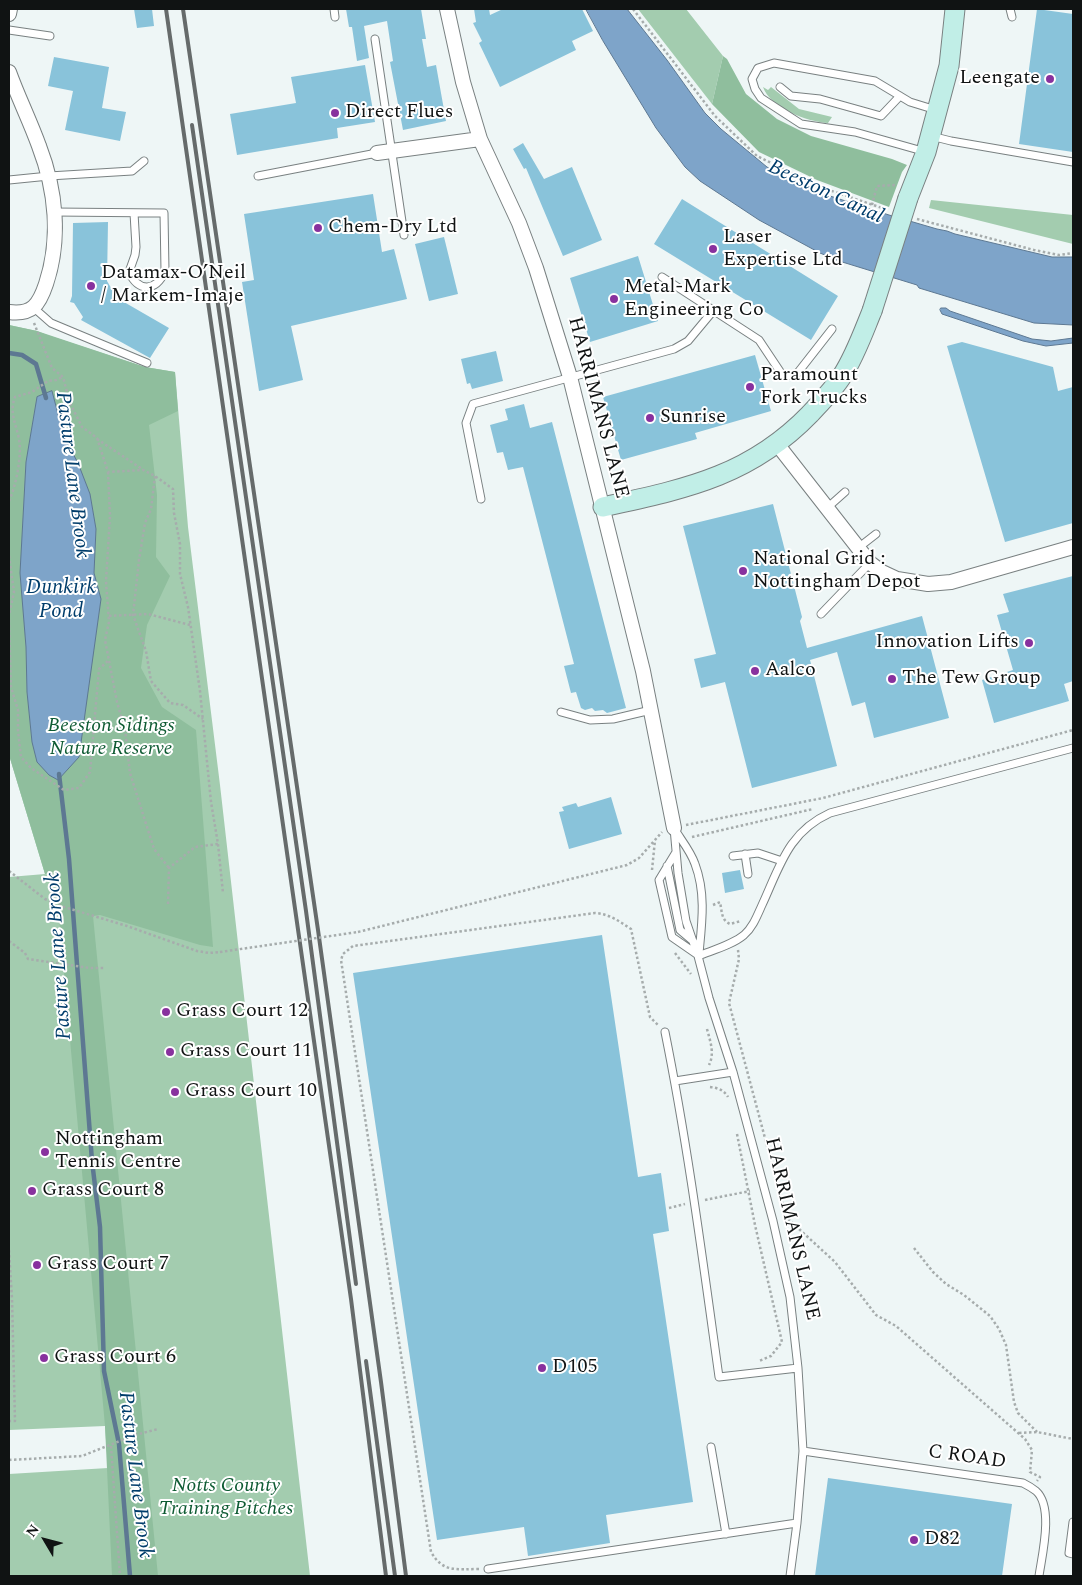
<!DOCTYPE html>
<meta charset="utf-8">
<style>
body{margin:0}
#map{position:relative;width:1082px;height:1585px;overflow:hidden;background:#eef6f6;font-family:Spectral,serif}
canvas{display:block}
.frame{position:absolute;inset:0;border:10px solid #101313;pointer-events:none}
.north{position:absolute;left:20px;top:1515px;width:50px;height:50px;-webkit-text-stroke:4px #fff;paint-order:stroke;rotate:307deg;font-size:14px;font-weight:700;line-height:20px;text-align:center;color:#101313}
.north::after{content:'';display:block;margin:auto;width:18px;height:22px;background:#101313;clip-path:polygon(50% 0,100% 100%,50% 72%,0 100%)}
</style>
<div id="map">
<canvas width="1082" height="1585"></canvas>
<div class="frame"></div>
<div class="north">N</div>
</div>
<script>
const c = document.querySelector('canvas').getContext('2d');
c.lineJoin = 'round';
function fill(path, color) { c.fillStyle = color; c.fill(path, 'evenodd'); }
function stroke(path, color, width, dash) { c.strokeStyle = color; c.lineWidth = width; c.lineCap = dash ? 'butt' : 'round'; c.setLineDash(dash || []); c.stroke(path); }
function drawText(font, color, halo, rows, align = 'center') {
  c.font = font + ' Spectral,serif'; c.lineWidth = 4; c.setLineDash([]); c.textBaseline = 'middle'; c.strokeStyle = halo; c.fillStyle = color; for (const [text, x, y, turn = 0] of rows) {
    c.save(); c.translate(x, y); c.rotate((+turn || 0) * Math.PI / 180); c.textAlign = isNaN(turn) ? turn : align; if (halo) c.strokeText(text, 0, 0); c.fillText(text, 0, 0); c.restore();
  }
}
const green = new Path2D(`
 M638,9H686L723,56L712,104Z
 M763,87L768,90L771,87L799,109L832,117L828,123C808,122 770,108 763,87Z
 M931,200L1073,215V244L929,208Z
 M9,325L37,331L47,335L145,367L175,372L188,527L220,785L310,1576H9V1474L108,1468L105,1426L9,1430V877L45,874L9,755Z`);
const forest = new Path2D(`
 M723,56L727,59L746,94L777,119L811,136L892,159L907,165L902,172L889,207L817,180L759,152L712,104Z
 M9,325L37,331L145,367L175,372L178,411L149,425L157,495L156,557L170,576L147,625L141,668L162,707L196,730L213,947L200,945L100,915L93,916L158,1576H112L105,1426L55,874H45L9,755ZM52,391L64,437L78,463L90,494L96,529L94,573L101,599L88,688L69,767L58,780L37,762L32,742L27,692L26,647L20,573L26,462L37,397Z`);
const water = new Path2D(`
 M586,9H627L667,60L705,113L721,129L767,167L796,185L889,215L937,229L947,231L955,234L1052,257H1073V325L1034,323L919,288L917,285L839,261L820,253L759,220L700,181L685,167L656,128L603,41Z
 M941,308H946L950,311L1032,339L1051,341L1073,338V343L1046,346L1023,341L942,314L940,310Z
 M52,391L64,437L78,463L90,494L96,529L94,573L101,599L79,757L58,780L49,775L37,762L32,742L27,692L26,647L20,573L26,462L37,397Z`);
const stream = new Path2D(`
 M9,353L22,355L36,364L46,398
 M59,774L69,859L92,1161L100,1227L104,1371L119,1444L130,1576`);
const building = new Path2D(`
 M134,9H152L154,26L137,28Z
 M346,9H421L426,39H422L427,67L436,65L446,121L403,130L390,62L393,61L387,21L364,26L369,58L357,61L352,27H349Z
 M474,9H489L490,15L503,9H582L593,31L572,41L576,50L500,87L479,43L482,41L473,23L476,22Z
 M1037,9L1073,14V152L1019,144Z
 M54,57L109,67L102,108L126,112L120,141L65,130L73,91L48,86Z
 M365,65L375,122L337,128L338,138L237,155L230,114L296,103L291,77Z
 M523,143L544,179L572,167L602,240L563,256L526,168L524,169L513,149Z
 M373,194L382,252L394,249L407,299L291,326L303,380L259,391L242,282L254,280L244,214Z
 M682,199L838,296L811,340L654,244Z
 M108,222L107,281L117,298L169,328L150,358L81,320L83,317L74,303L70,302L72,296L73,223Z
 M444,237L458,294L429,301L415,244Z
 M638,256L658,321L590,342L570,278Z
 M962,342L1053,367L1058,391L1073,387V523L1005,542L947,346Z
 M496,351L503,381L472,389L470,383L467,384L461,359Z
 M755,355L771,411L695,433L697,439L621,460L603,397Z
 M524,404L530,428L552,422L626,708L607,713L603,710L595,711L592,708L585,710L581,708L576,692L571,693L564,666L574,664L523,467L508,470L503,452L497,453L490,425L508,420L505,409Z
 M773,504L802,617L800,621L807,648L922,616L949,718L874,738L865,702L852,706L837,652L810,660L837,766L752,788L725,682L701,688L694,659L716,654L683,526Z
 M1073,576V681L1064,684L1069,701L994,723L982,680L1013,670L997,615L1009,612L1003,594Z
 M611,797L622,834L569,849L559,812L564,811L562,807L576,803L578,807Z
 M740,870L744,889L725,893L722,873Z
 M602,935L638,1177L661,1173L669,1231L653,1234L693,1502L606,1515L610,1543L528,1556L524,1527L437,1540L353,973Z
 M828,1478L1012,1504L1002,1576H815Z`);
const path = new Path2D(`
 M633,9L715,116L757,156L820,187L888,210
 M872,205L877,186L896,185
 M917,219L1034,250L1059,255L1073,253
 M34,323L52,368L63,377L70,403L82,427L97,438L108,472L143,470L155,476L173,489L174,513L180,544V574L188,607L200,691L211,802L218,844L223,893
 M97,439L142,469
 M108,472L110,516L106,581L109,622L105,640L117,702L125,730L130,773L154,849L169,868
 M155,476L151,509L145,523L139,560L133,615L146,651L151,681L170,703L183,705L203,719
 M9,501C16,486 22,456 19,439C16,424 9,412 15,397L32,392L48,381L56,380L63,377
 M9,556L14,592L9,615
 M109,616L148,614L190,625
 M9,620L11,687L18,710V731L21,757L31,768L64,790L79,788L90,772L99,669L109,660
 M686,825L823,798L1073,730
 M692,837L813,809
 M652,870L655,840
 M9,871L45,899L64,907L127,926L197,951L209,953L220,952
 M168,904L169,868L195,847L218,844
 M713,905L720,902C722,911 721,920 730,924L741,921
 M358,932L627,865L639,858L662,832
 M9,941L25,953L28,959L90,968H105
 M738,950L739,959L729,1003L786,1217
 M675,953L691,974
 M707,1029C710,1041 715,1053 709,1065
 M710,1087C718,1088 724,1090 728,1097
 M737,1134L755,1225L782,1342L771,1356L759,1361
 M705,1200L750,1191
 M669,1208L685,1204
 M784,1218L786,1217L835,1262L876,1315L896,1326L1025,1439L1032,1450L1030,1472L1040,1477L1037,1481
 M914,1248L933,1272L946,1284L964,1295L990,1316L999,1329L1006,1345L1014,1402L1018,1413L1037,1432
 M9,1250L12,1299L15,1421H9
 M1019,1433L1037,1432L1073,1439
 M111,1446L120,1576
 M9,1460L82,1456L135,1435L158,1429
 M479,1569C457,1569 443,1573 431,1552L341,960L343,954L353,946L595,913C609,914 619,921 631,929L650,1017L659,1026`);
const lane = new Path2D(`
 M334,9L335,17
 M1010,9L1012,17
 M9,30L50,36
 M375,39L404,235
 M780,87L791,96L820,99L881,116L900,96
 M931,136L951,141L1073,162
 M926,152L855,132L801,124L761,98L755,89L752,79L758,68L774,63L875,81L910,102L936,110
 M258,176L377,153
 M9,180L49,176L132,171L144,161
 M54,212L164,213L165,271C156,292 138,292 129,272L135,255L136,247L134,213
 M662,277L759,340L783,376L796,375L832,329
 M34,308L51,323L147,363
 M481,499L466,423L473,404L674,349L688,341L713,311
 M827,508L845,492
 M858,548L876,534
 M821,614L870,563
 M561,712L590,720L613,719L651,710
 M674,828L678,873L686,921L698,956L709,998L733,1072L773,1221L790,1297L798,1368L803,1451L797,1523L790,1576
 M675,830C682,841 691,852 695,864C706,893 702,923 699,953
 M676,852L659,880L672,937L698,955
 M745,854L748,874
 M733,856L758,853L782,861
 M667,866L680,930L693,941
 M698,956C713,950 732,945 744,935C753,927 757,916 762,905C780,866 788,832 830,813L1073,748
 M665,1032C688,1146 703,1262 719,1377L798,1368
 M675,1081L733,1072
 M711,1447L726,1534
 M803,1451L1023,1483C1027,1485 1032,1488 1036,1491C1054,1507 1042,1555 1039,1576
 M1073,1522L1069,1553L1073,1554
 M488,1569L797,1523`);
const street = new Path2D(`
 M447,9L463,82L480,139L519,223L536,268L570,377L643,671L674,828
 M9,14L10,9
 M9,72C18,97 30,121 39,146C56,190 61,239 46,284C39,305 32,315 9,312
 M377,153L480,139
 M777,444L870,563L882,572L897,579L928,584L951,582L1073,547`);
const secondary = new Path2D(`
 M908,198L926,152L949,66L955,9
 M603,507C684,489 749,477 810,414C821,402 833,390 842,376C855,356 863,333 872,311`);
const rail = new Path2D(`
 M166,9L351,1299L386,1576
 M183,9L318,930L381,1382L406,1576
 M192,125L306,911L356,1284
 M366,1361L395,1576`);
const pathBridge = new Path2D(`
 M220,952L358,932`);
const secondaryBridge = new Path2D(`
 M872,311L908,198`);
const markers = [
 [1050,79,5,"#88319e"],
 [335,113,5,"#88319e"],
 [318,228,5,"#88319e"],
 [713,249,5,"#88319e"],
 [91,286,5,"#88319e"],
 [614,299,5,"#88319e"],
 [750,387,5,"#88319e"],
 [650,418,5,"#88319e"],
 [743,571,5,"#88319e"],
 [1029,643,5,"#88319e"],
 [755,671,5,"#88319e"],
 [892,679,5,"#88319e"],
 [166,1012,5,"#88319e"],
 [170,1052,5,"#88319e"],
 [175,1092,5,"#88319e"],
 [45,1152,5,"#88319e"],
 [32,1191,5,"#88319e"],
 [37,1265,5,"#88319e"],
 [44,1358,5,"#88319e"],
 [542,1368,5,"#88319e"],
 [914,1540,5,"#88319e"]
];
const poiNames = [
 ["Leengate",1040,79,"right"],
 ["Direct Flues",345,113],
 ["Chem-Dry Ltd",328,228],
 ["Laser",723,238],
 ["Expertise Ltd",723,261],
 ["Datamax-O’Neil",101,274],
 ["/ Markem-Imaje",101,297],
 ["Metal-Mark",624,288],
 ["Engineering Co",624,311],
 ["Paramount",760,376],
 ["Fork Trucks",760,399],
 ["Sunrise",660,418],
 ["National Grid :",753,560],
 ["Nottingham Depot",753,583],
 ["Innovation Lifts",1019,643,"right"],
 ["Aalco",765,671],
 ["The Tew Group",902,679],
 ["Grass Court 12",176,1012],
 ["Grass Court 11",180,1052],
 ["Grass Court 10",185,1092],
 ["Nottingham",55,1140],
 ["Tennis Centre",55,1163],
 ["Grass Court 8",42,1191],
 ["Grass Court 7",47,1265],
 ["Grass Court 6",54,1358],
 ["D105",552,1368],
 ["D82",924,1540]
];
const streetNames = [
 ["HARRIMANS LANE",597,408,75],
 ["HARRIMANS LANE",791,1229,77],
 ["C ROAD",967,1458,8]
];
const parkNames = [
 ["Beeston Sidings",111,727],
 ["Nature Reserve",111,750],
 ["Notts County",226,1487],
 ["Training Pitches",226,1510]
];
const waterNames = [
 ["Beeston Canal",825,193,25],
 ["Pasture Lane Brook",71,475,83],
 ["Dunkirk",61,589],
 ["Pond",61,613],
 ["Pasture Lane Brook",60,956,-94],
 ["Pasture Lane Brook",134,1475,83]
];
fill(green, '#a3ccaf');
fill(forest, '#8fbe9d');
fill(water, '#7ea4c9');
stroke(water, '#5d7892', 1);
stroke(stream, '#5d7892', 4.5);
fill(building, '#89c3da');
stroke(lane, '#798081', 9);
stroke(street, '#798081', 16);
stroke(secondary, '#798081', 21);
stroke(path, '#a6acac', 2.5, [2.5, 2.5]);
stroke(lane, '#fff', 7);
stroke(street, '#fff', 14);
stroke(secondary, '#c1eee7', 19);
stroke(rail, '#666b6b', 4);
stroke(secondaryBridge, '#798081', 21, []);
stroke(pathBridge, '#a6acac', 2.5, [2.5, 2.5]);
stroke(secondaryBridge, '#c1eee7', 19);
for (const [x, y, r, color] of markers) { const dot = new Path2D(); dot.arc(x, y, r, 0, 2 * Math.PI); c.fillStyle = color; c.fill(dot); stroke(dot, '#fff', 2); }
drawText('20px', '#101313', '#fff', poiNames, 'left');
drawText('20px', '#101313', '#fff', streetNames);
drawText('italic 20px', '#0e5b33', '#fff', parkNames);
drawText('italic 21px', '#003d6b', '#fff', waterNames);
</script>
